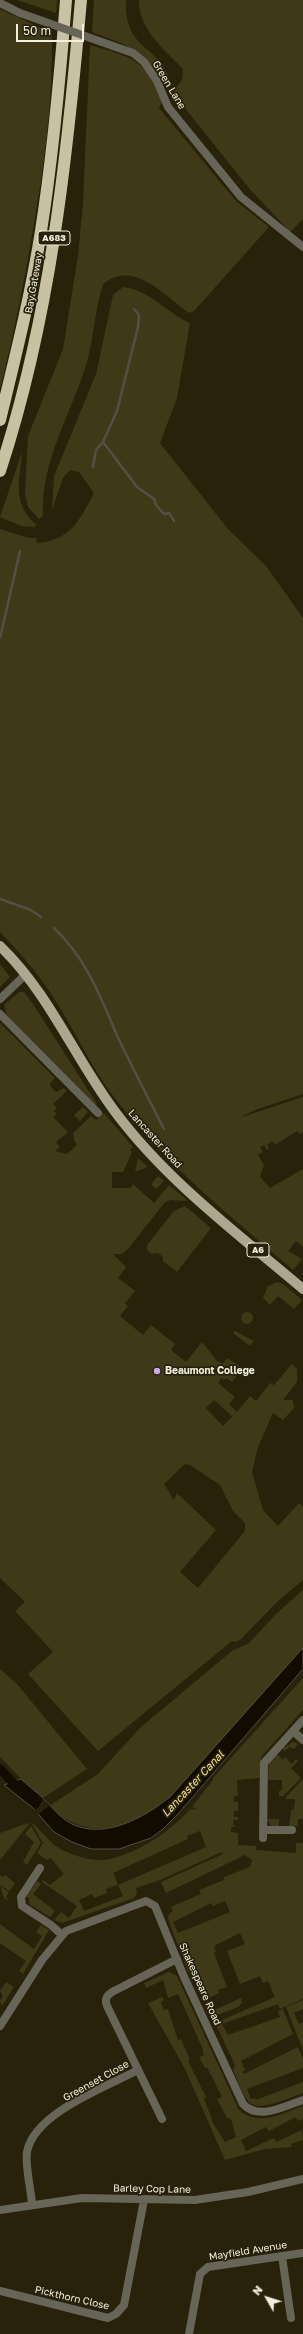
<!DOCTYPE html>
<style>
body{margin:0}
#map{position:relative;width:303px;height:2334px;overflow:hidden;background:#272209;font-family:"Golos Text",sans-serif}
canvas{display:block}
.north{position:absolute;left:247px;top:2278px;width:40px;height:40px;-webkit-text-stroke:3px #272209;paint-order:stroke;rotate:309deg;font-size:11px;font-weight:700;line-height:16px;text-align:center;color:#f2efe0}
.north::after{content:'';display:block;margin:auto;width:14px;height:18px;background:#f2efe0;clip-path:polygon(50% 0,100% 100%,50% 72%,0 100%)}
.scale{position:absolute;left:16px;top:24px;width:68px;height:18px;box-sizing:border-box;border:2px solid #f2efe0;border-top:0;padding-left:5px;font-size:12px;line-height:14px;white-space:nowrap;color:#f2efe0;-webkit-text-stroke:3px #272209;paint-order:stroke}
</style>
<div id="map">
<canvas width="303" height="2334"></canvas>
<div class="north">N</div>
<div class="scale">50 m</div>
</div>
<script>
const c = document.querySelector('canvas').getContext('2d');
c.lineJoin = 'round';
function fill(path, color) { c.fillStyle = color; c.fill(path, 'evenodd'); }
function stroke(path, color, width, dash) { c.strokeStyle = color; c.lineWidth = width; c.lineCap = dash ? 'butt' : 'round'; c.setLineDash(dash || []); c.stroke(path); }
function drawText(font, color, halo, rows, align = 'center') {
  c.font = font + ' "Golos Text",sans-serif'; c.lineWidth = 3.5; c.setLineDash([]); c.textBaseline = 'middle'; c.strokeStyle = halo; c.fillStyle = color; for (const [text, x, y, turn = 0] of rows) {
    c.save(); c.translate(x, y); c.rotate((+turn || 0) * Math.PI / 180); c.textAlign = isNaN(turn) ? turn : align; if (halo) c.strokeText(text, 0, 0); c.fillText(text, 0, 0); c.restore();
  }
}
const green = new Path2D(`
 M17,0H57L56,13Z
 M94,0H126C124,49 155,43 169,77L166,81H162C139,47 129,46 92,32Z
 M139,0H303V219L290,232L248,187L172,92L182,80L183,69C165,50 138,29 139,0Z
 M0,9L52,33C53,102 44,167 32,235C23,287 13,338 0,389Z
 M90,45C132,57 146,59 162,102L159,108L236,201L269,227L194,311L189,313C164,295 133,259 103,284C95,309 94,336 87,362C72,413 40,461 43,516L39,519L28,507L25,494L28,436L63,349L78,256L83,203Z
 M123,287C150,290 167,313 190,323L177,398L160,443L228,529L266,566L303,618V1094L255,1110L239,1118L303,1097V1132L300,1134L297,1131L275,1145L272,1141L267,1145L269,1148L267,1150L264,1145L260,1147L263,1152L258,1155L264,1165L260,1177L270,1188L303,1169V1247L296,1241L288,1251L302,1259L293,1270C231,1216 167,1166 117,1101C94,1072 79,1039 60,1008C43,979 23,956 0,932V529L29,538H36L37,543C71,540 79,521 94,493L79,472L70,470L63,478L52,510L54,476L96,374L113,295Z
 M22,452C20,480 11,503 36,524L35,527L21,526L0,517Z
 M0,964L10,977L0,987Z
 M19,992H24L33,1004L97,1104L95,1105L7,1015L4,1005Z
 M0,1023L55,1078L50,1083L51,1087L56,1092L64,1088L67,1091L53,1104L57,1108L54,1111L57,1114L53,1117L68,1132L56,1142L60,1147L55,1151L67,1154L77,1145L74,1140L73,1133L91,1116L96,1120L104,1113L133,1147L130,1150L132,1152L123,1172H112V1188H131L133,1184L154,1203L169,1185L188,1201L171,1200L165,1202L128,1249L122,1254H113L126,1267L118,1278L135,1291L125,1303L128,1306L120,1316L143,1335L151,1325L175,1344L171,1350L186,1362L202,1342L217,1361L223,1363L227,1358L243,1368L232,1382L226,1378L224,1380L221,1378L218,1383L235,1397L229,1404L237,1412L250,1396L256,1401L270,1383L274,1385L292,1364L297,1369V1382L283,1400H293L294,1408L283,1420L273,1413L258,1447L252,1472L263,1510L278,1526L299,1503L303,1507V1580L279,1600L241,1639L236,1642L232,1641L98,1751L28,1674L53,1652L15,1611L25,1602L0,1578ZM214,1400L232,1416L236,1413L223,1426L206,1408ZM185,1464L190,1465L220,1485L233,1511L245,1523V1531L198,1588L180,1572L216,1530L177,1493L174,1500L164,1484Z
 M83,1107L88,1112L80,1121L74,1115Z
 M138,1158L148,1167L135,1172Z
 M158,1176L164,1181L156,1189L151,1184Z
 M185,1206L211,1228L177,1272L163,1261V1257L158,1253L152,1254L147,1250V1245L174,1211Z
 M277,1282L283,1284L302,1300L294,1309L278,1296L270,1305L263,1298L268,1286Z
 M241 1318a6 6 0 1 1 12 0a6 6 0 1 1-12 0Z
 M235,1331L254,1341L250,1346L233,1333Z
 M303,1590V1648L170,1797C131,1827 89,1845 49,1806L98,1774L141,1727L233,1650L248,1644L276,1614Z
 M0,1669L17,1684L87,1769L43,1798L34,1792L0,1757Z
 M303,1678V1710L261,1757V1776L259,1778L237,1780L238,1796H234V1802H238V1811H234V1817H238V1820H233V1825L238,1826L231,1827V1832L238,1833V1845L256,1846V1850L296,1853V1843H303V1999L280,2009L278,2004L222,2024L228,2035L280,2017L278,2011L283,2009L293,2034L241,2061L245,2070L242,2072L244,2074L298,2047L303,2058V2068L247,2089L251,2099L255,2098L256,2100L303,2082V2093C292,2097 258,2112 250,2103C242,2095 238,2080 233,2070L235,2065L215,2023L275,1997L268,1981L263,1983L260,1976L240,1984L227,1951L245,1944L240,1933L214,1946L216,1952L214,1953L227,1987L218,1990L219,1993L207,1999L212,2011L241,1998L242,2003L238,2007L213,2017L192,1972H188L168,1919L169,1914L173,1911L171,1907L201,1894L199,1890L224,1880V1877L250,1867L252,1860L245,1855L166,1893L161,1882L223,1854L222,1852L160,1880L136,1888L137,1894L134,1898L62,1923L54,1920L61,1912L69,1918L77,1906L42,1882L43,1880L50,1885L64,1874L51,1858L47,1860L37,1853L43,1843L31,1822C34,1823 50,1842 57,1847C70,1855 95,1863 110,1859C141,1851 169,1833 190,1809L199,1810L192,1807L213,1780V1778ZM200,1831L206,1847L118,1885L113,1873L188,1839L187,1836ZM118,1885L123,1896L84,1911L79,1900L92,1894L94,1898L107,1893L106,1889ZM225,1901L230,1912L178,1933L173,1922L211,1903L213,1906Z
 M293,1742L298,1744L294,1749L289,1747L285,1751L282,1748L277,1754L283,1760L285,1757L292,1764L296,1759L298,1761L291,1768L301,1778L283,1796H279V1791L282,1790V1780H268L269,1761L284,1745L285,1747Z
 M303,1779V1819H298V1826H289L291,1810L294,1809L295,1799H286V1797Z
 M267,1819H279V1827L271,1826Z
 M28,1823L29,1824L0,1860V1833Z
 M31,1826L41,1843L27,1865L23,1862L34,1842L25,1834Z
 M0,1875L3,1877L5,1875L15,1883L10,1891L0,1885Z
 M37,1881L41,1884L33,1894L55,1911L50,1917L29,1904V1898L26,1897Z
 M0,1886L9,1892L6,1897L10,1902L4,1898Z
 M0,1924L34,1949L42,1936L36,1932L41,1925L49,1930L23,1974L19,1971L26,1961L0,1943Z
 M169,1972L177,1976L239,2110C259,2127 281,2114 303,2106V2119L298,2121L296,2117L269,2131L266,2127L241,2140L246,2151L274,2138L276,2142L302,2130L303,2140L291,2144L292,2147L265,2149L225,2160L185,2069L148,2003L162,1997L164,2000L161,2002L164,2010L168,2009L178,2040L181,2039L190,2060L188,2061L206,2097L204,2098L213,2123L225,2142L236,2137L231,2119L227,2118L217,2099L222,2097L207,2067L205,2068L199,2057L204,2055L202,2047L178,1994L168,1998L163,1980L146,1988L144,1983Z
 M6,1982L14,1987L2,2006L0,2001L3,1996L0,1991Z
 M303,2000V2009L294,2013L299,2024L303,2022V2050L286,2007Z`);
const water = new Path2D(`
 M303,1648V1669L178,1814L163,1829L151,1838L119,1849H91L72,1842L54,1832L33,1808L4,1785L21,1779C28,1786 37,1792 44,1799C53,1808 60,1818 72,1824C105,1840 145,1817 170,1797Z`);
const pier = new Path2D(`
 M43,1798L49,1806L37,1815L32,1811L39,1807Z`);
const stream = new Path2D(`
 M134,309L139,315L138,327L117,411L103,442L137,487L154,499L156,505L164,514L169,513L174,521
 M93,467L96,450L103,442
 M0,638L20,551
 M0,899L31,910L41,917
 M54,928C85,957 100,995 116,1033C131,1066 148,1097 164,1129`);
const canal = new Path2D(`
 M0,1769L20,1790`);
const street = new Path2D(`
 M0,3L20,13
 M113,46L133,53L144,62L157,81L168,107L241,197L303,247
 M0,999L26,974
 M0,1014L98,1113
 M293,1731L303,1740
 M263,1830H292
 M263,1838L264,1763L303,1720
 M40,1868L21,1897L22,1906L51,1925L62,1935
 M0,2026L42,1960L66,1931L146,1901L155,1906L184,1977L243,2104C259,2121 284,2106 303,2100
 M162,2119L108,2008C104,2001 106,1996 112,1992L177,1959
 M32,2204C31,2190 25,2166 27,2152C34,2113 106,2087 138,2070
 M0,2210L82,2198L195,2200L248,2192L303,2179
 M282,2256L291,2318
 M0,2291L108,2318L116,2314L124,2305L144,2200
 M189,2334L200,2274L208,2267L303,2253`);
const primary = new Path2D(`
 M0,946C50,994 75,1059 116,1113C167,1181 238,1234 303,1289`);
const highway = new Path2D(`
 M0,420C15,358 31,295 41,231C53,155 60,77 66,0
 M0,471C50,319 67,159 81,0`);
const streetBridge = new Path2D(`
 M20,13L113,46`);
const markers = [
 [157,1371,4,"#c9a5ee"]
];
const shields = [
 [54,238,32],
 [258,1250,22]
];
const shieldNames = [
 ["A683",54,238],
 ["A6",258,1250]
];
const streetNames = [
 ["Green Lane",169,85,59],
 ["Bay Gateway",34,283,-80],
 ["Lancaster Road",155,1139,48],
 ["Shakespeare Road",200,1984,66],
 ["Greenset Close",96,2081,-29],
 ["Barley Cop Lane",152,2189,1],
 ["Mayfield Avenue",248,2251,-9],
 ["Pickthorn Close",72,2298,13]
];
const poiNames = [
 ["Beaumont College",165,1371]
];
const waterNames = [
 ["Lancaster Canal",193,1784,-47]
];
fill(green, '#403918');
fill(water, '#110b00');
stroke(water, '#544f43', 1);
fill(pier, '#272209');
stroke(stream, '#544f43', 2.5);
stroke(canal, '#110b00', 9);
stroke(street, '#676458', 8);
stroke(primary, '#aca78f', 10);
stroke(highway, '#c8c1a4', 12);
stroke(streetBridge, '#676458', 8);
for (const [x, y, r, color] of markers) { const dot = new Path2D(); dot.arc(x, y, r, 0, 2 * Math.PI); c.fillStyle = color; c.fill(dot); stroke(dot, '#272209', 1.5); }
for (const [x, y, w] of shields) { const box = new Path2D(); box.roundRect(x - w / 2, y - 7, w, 14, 3); c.fillStyle = '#272209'; c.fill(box); stroke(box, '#f2efe0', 1); }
drawText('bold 9px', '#f2efe0', null, shieldNames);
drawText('10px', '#f2efe0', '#272209', streetNames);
drawText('bold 10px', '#f2efe0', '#272209', poiNames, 'left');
drawText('italic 11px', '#f5e28f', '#272209', waterNames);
</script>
